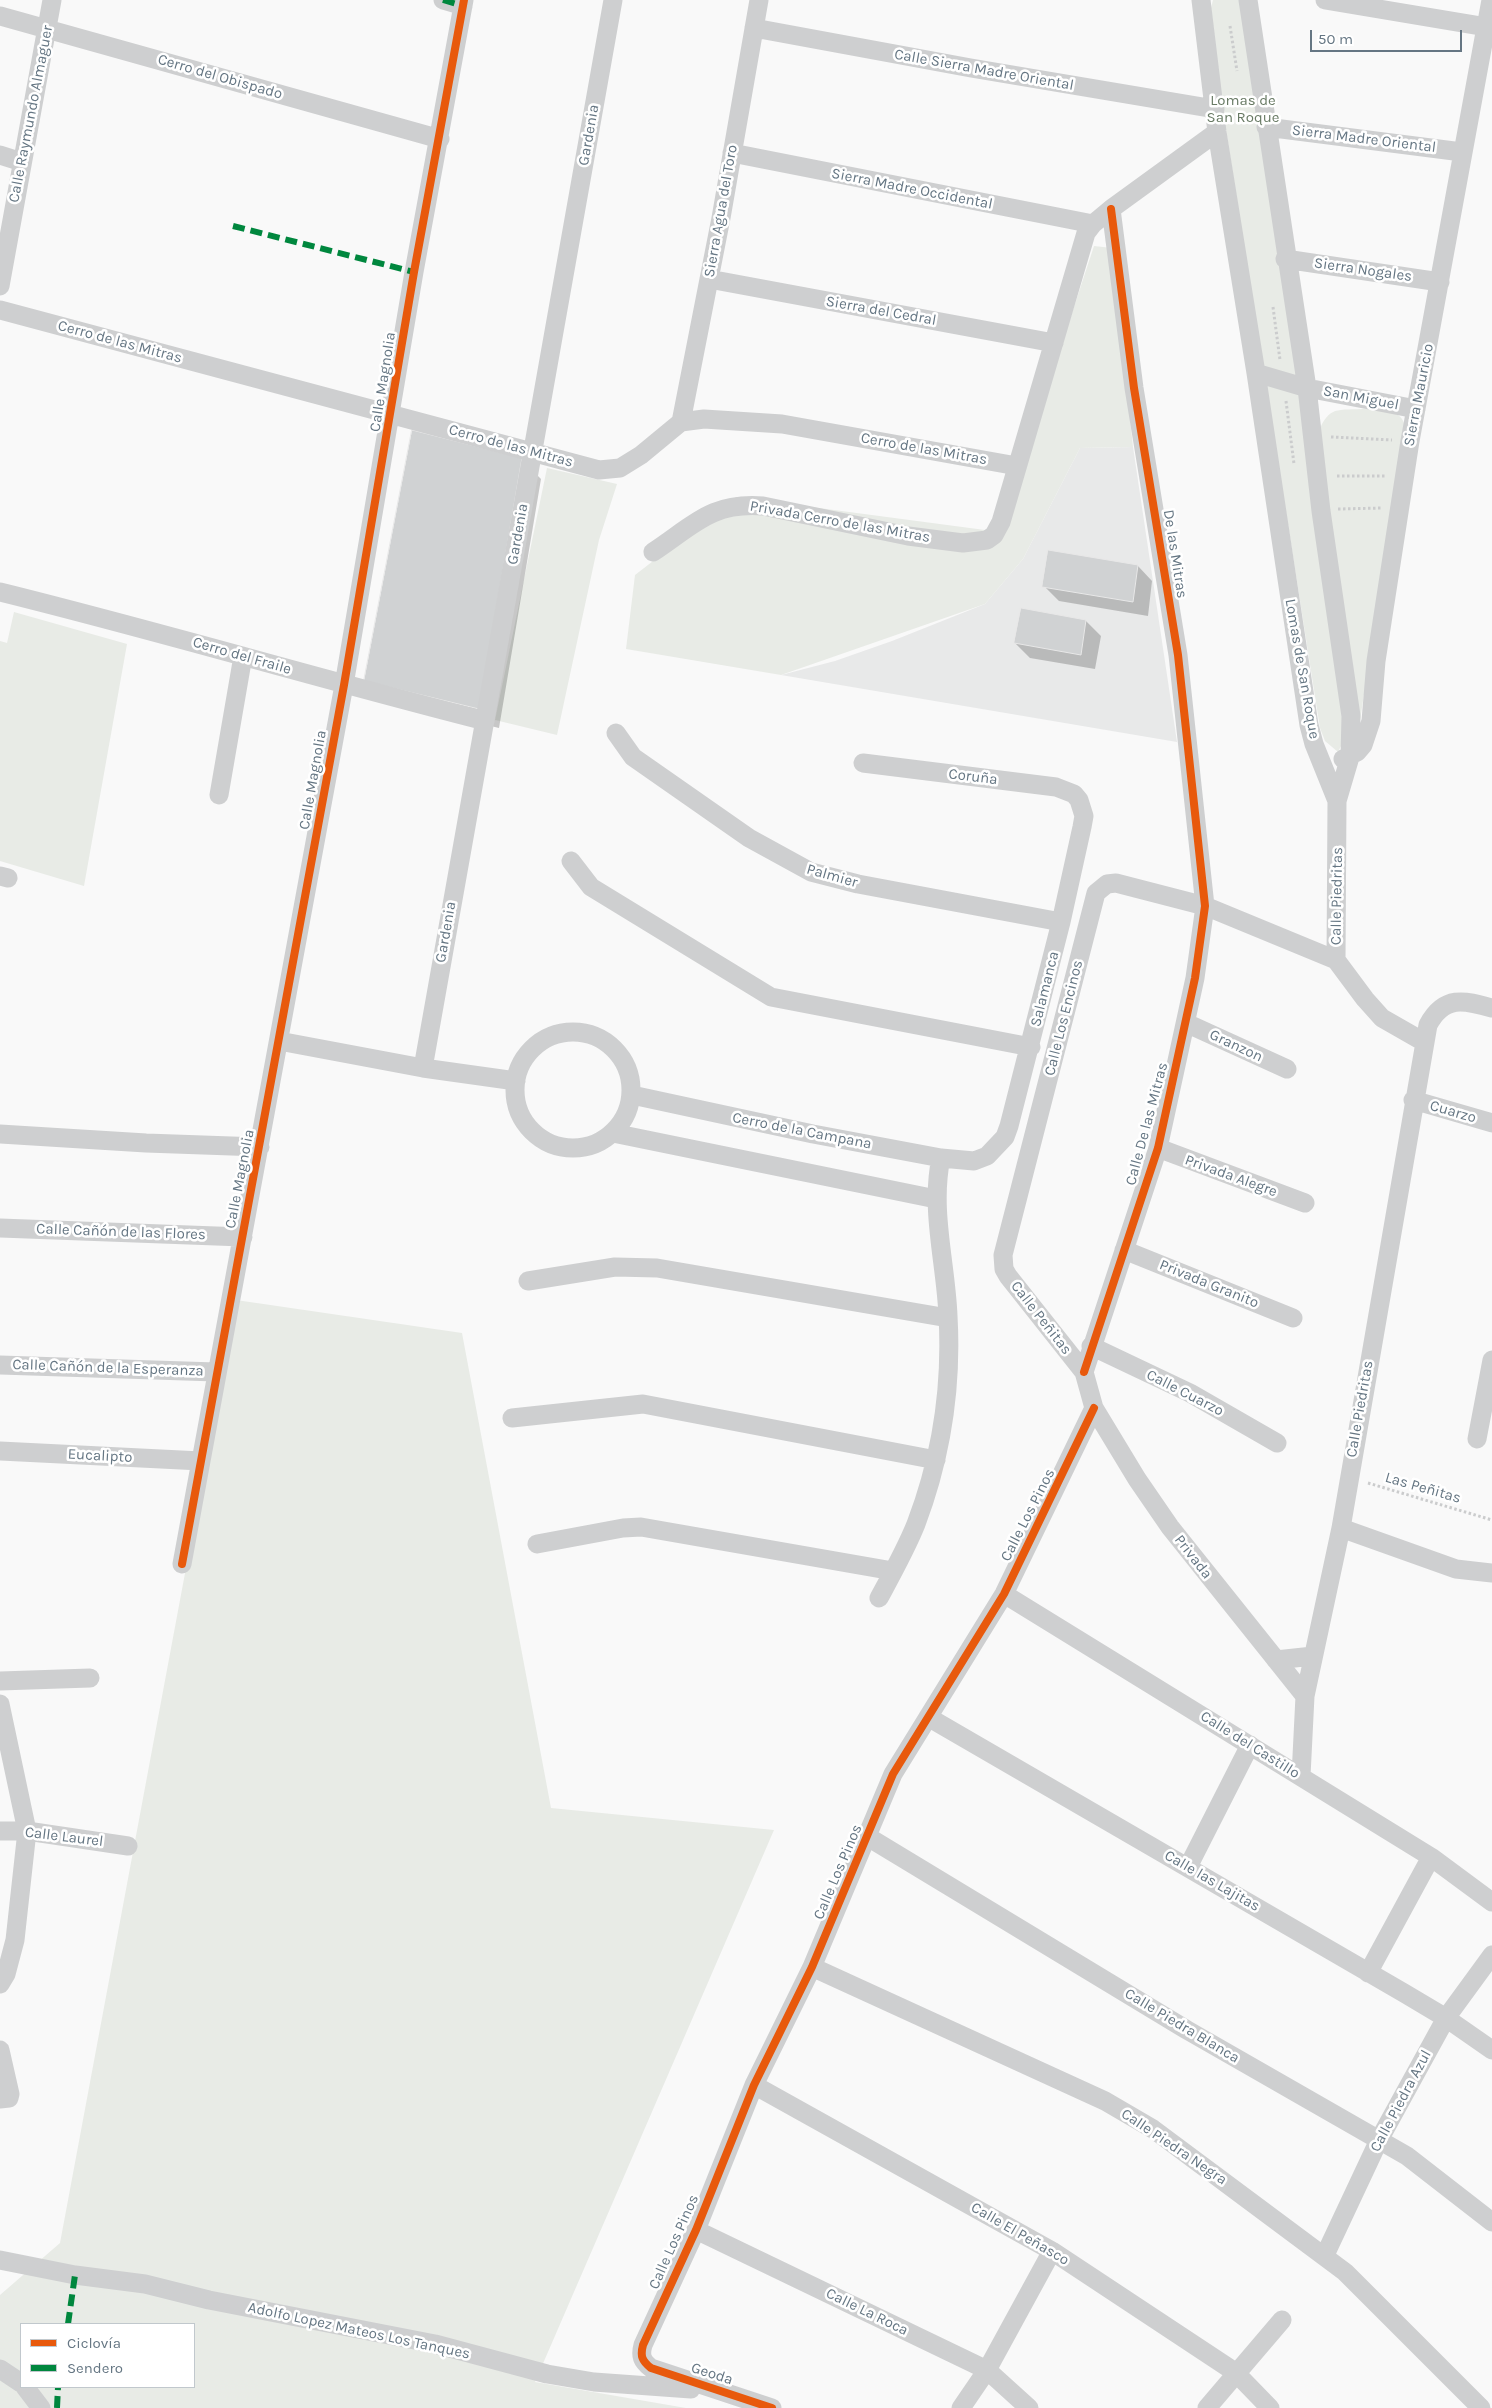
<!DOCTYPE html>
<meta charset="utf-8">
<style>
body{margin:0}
#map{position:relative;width:1492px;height:2408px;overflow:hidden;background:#f9f9f9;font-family:Karla,sans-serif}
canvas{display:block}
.legend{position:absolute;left:20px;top:2323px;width:175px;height:65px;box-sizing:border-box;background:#fff;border:1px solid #c1c8cd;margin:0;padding:6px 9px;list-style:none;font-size:15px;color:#657683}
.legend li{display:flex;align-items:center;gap:10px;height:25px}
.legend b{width:25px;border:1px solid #c1c8cd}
.scale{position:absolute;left:1310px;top:30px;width:152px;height:22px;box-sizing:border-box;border:2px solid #657683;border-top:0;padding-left:6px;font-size:15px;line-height:18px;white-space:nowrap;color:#657683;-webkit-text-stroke:4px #fff;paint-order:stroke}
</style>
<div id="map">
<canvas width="1492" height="2408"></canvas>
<ul class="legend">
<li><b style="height:6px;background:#e8590c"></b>Ciclovía</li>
<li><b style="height:6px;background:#00873e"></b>Sendero</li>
</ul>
<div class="scale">50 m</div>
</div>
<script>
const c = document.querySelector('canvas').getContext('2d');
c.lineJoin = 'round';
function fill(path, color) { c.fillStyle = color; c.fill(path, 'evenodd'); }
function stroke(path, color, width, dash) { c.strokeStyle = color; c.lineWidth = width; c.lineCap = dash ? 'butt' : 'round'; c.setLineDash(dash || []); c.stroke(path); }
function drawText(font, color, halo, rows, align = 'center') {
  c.font = font + ' Karla,sans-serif'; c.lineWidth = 5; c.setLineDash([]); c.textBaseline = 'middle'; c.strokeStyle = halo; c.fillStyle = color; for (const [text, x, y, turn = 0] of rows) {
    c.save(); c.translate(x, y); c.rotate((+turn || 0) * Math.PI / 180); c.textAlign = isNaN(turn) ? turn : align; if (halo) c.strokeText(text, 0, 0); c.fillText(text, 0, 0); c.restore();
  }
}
const built = new Path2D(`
 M1133,447L1177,742L781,675L835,661L892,641L985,604L1023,559L1080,448Z`);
const green = new Path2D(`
 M1213,0H1248L1345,738L1338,752L1325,741L1320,728L1224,117L1211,8Z
 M1094,246L1112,248L1133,447L1080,448L1023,559L985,604L781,675L626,649L635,575L736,497L1000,532Z
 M1363,409C1376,409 1399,408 1404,423C1411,445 1396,486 1392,509C1380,586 1369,663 1357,740L1316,437C1329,407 1332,410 1363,409Z
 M547,468L617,484L599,540L557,735L495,720Z
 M14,612L127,644L84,886L0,861V641L7,643Z
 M236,1300L462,1333L551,1808L774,1830L535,2382L686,2408H0V2295L60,2243ZM21,2324H194V2387H21Z`);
const shadow = new Path2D(`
 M521,459L541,479L499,728L385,701Z
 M1138,566L1152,581L1148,616L1059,601L1044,586Z
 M1086,621L1101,636L1095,669L1030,658L1015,643Z`);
const building = new Path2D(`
 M412,430L522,458L479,709L364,681Z
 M1048,550L1138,565L1133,602L1042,587Z
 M1021,608L1086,620L1081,655L1014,643Z`);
const path = new Path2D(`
 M1230,26L1237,71
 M1273,307L1280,360
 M1286,401L1294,464
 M1331,437L1392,440
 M1337,476H1386
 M1338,509L1382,508
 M1368,1483L1492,1520`);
const street = new Path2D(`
 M443,0L463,6
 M1201,0L1217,132L1256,373L1309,725L1314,744L1337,801
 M1248,0L1307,388L1321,511L1351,716L1350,757L1337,801L1336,960L1365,999L1382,1018L1424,1042
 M1325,0L1492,28
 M0,16L440,139
 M754,28L971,68L1215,109
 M1266,127L1462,152
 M732,153L1093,224
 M0,155L22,162
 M1285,259L1440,282
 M709,279L1054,343
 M0,286L52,0
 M0,310L599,470L620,468L641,455L681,422L704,419L782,424L1017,466
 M1256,373L1307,388L1416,409
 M681,422L721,218L759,0
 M653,552C694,525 711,502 763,506L908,536L963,543L987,540L994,535L1001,522L1086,233L1093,224L1111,209L1217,132
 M0,592C162,632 323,680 485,721
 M616,733L633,757L749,838L811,872L858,884L1061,922
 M1343,759L1357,752L1363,745L1371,721L1376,661L1410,441L1491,0
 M219,795L243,656
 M571,861L591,887L771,997L1031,1047
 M0,876L8,878
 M1186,1023L1287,1069
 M515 1090a58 58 0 1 1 116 0a58 58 0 1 1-116 0Z
 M279,1041L423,1068L516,1081
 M423,1068L613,0
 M632,1095L813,1134L941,1158L974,1161L987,1156L1005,1137L1009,1126L1061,922L1082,827L1084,816L1079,800L1074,794L1056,787L863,763
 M1413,1100L1492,1123
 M613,1133L936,1199
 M0,1134L146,1143L260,1147
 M1158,1148L1305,1203
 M0,1228L243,1237
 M1124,1250L1293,1318
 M528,1281L615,1267L657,1268L948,1318
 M1091,1346L1190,1393L1277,1443
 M0,1365L216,1372
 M1084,1372L1158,1148L1195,978L1205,906L1178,655L1134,388L1111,209
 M512,1418L643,1404L936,1460
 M1477,1439L1492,1360
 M0,1451L201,1461
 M1341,1528L1456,1569L1492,1573
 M537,1544L623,1528L641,1527L893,1571
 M182,1564L344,685L414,272L464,0
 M1004,1594L1431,1857L1492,1902
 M879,1598C892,1574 906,1549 916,1524C941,1458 952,1386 948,1316C946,1264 930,1210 941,1158
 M1276,1660L1313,1656
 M0,1681L90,1678
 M1305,1696L1170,1527L1137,1479L1094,1408L1084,1372L1008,1276L1004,1269L1003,1255L1096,893L1107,884L1116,883L1205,906L1336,960
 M0,1704L27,1831L15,1940L6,1974L0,1984
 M928,1717L1404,1993L1446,2018L1492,2050
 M1301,1776L1305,1696L1341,1528L1428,1025C1444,995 1464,1000 1492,1008
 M0,1831H27L128,1846
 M868,1837L1187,2030L1407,2156L1492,2222
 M1188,1867L1250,1745
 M812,1967L1105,2101L1153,2129L1345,2272L1481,2408
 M1368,1973L1431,1857
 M0,2050L10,2094L9,2098L0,2099
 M754,2085L1052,2251L1235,2372L1270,2408
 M696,2230L987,2370L1029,2408
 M1325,2255L1379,2140L1446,2018L1492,1955
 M0,2260L75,2275L145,2284L209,2300L435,2344L547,2374L594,2382L691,2389
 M0,2369L21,2383
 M25,2387L41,2408
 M772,2408L651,2368C642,2361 640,2356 643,2345L696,2230L754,2085L812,1967L893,1774L1004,1594L1094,1408
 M961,2408L987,2370L1052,2251
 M1207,2408L1282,2320`);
const quiet = new Path2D(`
 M443,0L463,6
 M233,226L414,272
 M68,2324L75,2275
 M57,2408L58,2387`);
const cycleway = new Path2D(`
 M1084,1372L1158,1148L1195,978L1205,906L1178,655L1134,388L1111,209
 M182,1564L344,685L414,272L464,0
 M772,2408L651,2368C642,2361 640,2356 643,2345L696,2230L754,2085L812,1967L893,1774L1004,1594L1094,1408`);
const streetNames = [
 ["Calle Sierra Madre Oriental",984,70,10],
 ["Cerro del Obispado",220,77,16],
 ["Calle Raymundo Almaguer",31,114,-79],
 ["Gardenia",589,135,-80],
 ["Sierra Madre Oriental",1364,139,7],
 ["Sierra Madre Occidental",912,189,11],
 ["Sierra Agua del Toro",721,211,-80],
 ["Sierra Nogales",1363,270,8],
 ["Sierra del Cedral",881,311,10],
 ["Cerro de las Mitras",120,342,15],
 ["Calle Magnolia",383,382,-81],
 ["Sierra Mauricio",1419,395,-79],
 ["San Miguel",1361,398,11],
 ["Cerro de las Mitras",511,446,15],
 ["Cerro de las Mitras",924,449,10],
 ["Privada Cerro de las Mitras",840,522,10],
 ["Gardenia",518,534,-80],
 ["De las Mitras",1175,554,81],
 ["Cerro del Fraile",242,656,16],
 ["Lomas de San Roque",1302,669,80],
 ["Coruña",973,777,7],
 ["Calle Magnolia",313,780,-80],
 ["Palmier",832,876,16],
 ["Calle Piedritas",1337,896,-89],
 ["Gardenia",446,932,-80],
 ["Salamanca",1045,989,-76],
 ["Calle Los Encinos",1064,1018,-76],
 ["Granzon",1236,1046,25],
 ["Cuarzo",1453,1112,16],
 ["Calle De las Mitras",1147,1124,-75],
 ["Cerro de la Campana",802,1131,11],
 ["Privada Alegre",1231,1176,20],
 ["Calle Magnolia",240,1179,-79],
 ["Calle Cañón de las Flores",121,1232,2],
 ["Privada Granito",1209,1284,22],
 ["Calle Peñitas",1041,1318,52],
 ["Calle Cañón de la Esperanza",108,1368,2],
 ["Calle Cuarzo",1185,1393,27],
 ["Calle Piedritas",1360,1409,-80],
 ["Eucalipto",100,1456,3],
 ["Las Peñitas",1423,1488,16],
 ["Calle Los Pinos",1028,1515,-63],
 ["Privada",1193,1557,52],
 ["Calle del Castillo",1250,1745,32],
 ["Calle Laurel",64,1837,7],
 ["Calle Los Pinos",838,1872,-67],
 ["Calle las Lajitas",1212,1881,30],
 ["Calle Piedra Blanca",1182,2026,31],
 ["Calle Piedra Azul",1401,2101,-62],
 ["Calle Piedra Negra",1174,2147,34],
 ["Calle El Peñasco",1020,2234,30],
 ["Calle Los Pinos",674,2242,-66],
 ["Calle La Roca",867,2312,26],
 ["Adolfo Lopez Mateos Los Tanques",359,2331,12],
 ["Geoda",712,2374,18]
];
const parkNames = [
 ["Lomas de",1243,101],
 ["San Roque",1243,118]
];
fill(built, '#e8e9e9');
fill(green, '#e8ebe6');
fill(shadow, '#0003');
fill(building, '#d0d2d3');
stroke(building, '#e8e8e8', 1);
stroke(path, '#cbcccd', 3, [2.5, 2.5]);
stroke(street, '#cecfd0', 19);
stroke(quiet, '#00873e', 6, [12, 6]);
stroke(cycleway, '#e8590c', 8);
drawText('15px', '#657683', '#fff', streetNames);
drawText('15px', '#687a64', '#fff', parkNames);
</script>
